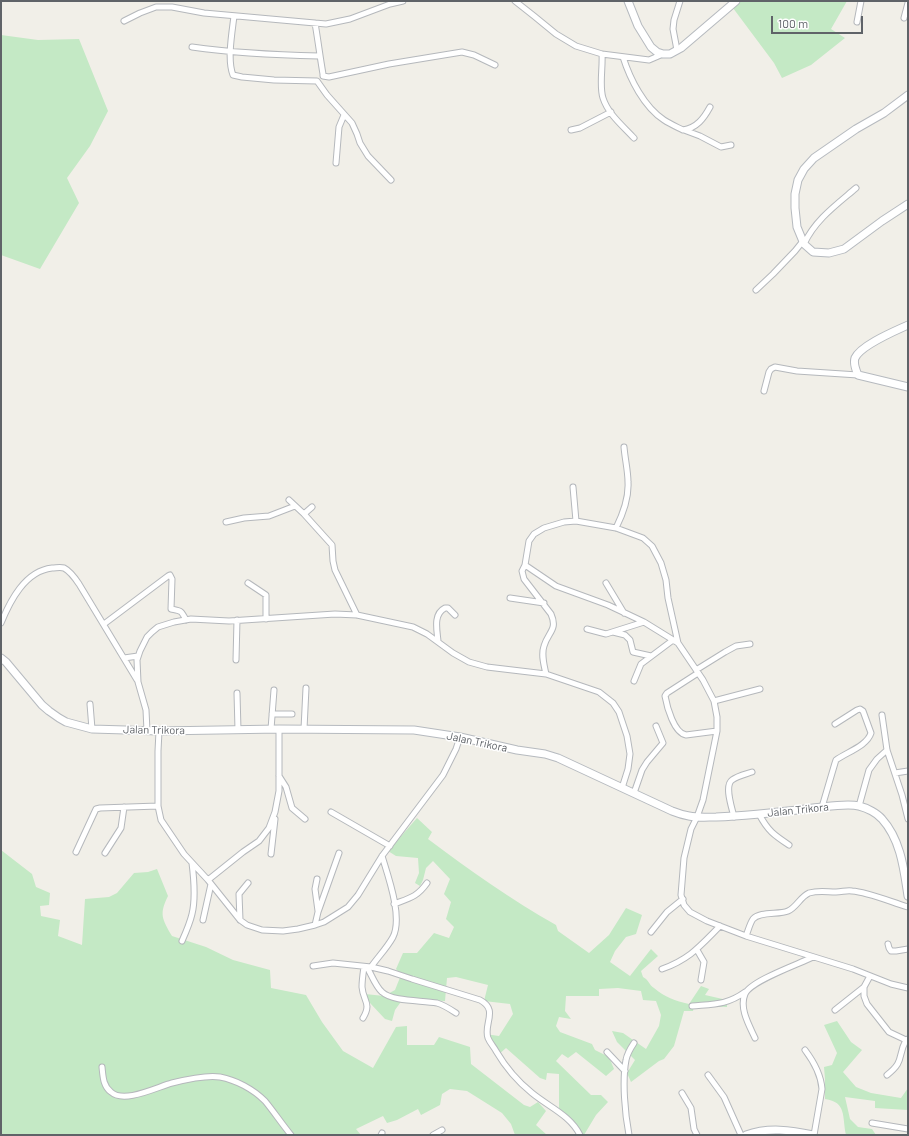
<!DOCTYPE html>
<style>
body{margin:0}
#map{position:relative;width:909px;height:1136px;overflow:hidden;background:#f1efe8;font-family:Barlow,sans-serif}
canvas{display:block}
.frame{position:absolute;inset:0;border:2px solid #5f6368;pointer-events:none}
.scale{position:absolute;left:771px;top:16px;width:92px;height:18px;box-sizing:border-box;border:2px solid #5f6368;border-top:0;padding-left:5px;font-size:12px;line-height:14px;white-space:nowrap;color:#5f6368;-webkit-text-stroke:3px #fff;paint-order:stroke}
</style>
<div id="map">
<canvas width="909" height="1136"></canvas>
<div class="frame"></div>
<div class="scale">100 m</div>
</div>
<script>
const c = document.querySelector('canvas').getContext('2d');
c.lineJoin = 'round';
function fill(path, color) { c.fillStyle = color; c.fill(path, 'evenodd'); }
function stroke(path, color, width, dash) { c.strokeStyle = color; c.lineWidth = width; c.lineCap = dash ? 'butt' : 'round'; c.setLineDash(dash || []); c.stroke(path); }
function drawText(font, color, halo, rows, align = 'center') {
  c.font = font + ' Barlow,sans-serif'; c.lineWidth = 3; c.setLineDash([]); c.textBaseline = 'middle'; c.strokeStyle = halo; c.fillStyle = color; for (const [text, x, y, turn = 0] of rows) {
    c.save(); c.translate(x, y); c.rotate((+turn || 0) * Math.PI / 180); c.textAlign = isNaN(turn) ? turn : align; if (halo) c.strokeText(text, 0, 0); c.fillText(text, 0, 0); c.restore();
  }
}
const green = new Path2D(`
 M735,1H847L831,29L845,38L811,65L782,78L774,63L733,8Z
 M1,35L38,40L79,39L108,111L90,146L67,178L79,203L40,269L1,255Z
 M417,818L432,832L428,839C469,870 512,900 556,925L558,931L589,953L609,935L626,908L642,915L636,934L626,937L615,951L610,962L630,976L651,949L658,956L641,971L643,977C649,980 649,985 654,988C665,997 675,1001 689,1004L701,986L709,989L705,995L727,1000V1007L694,1006L693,1011H684L674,1046L664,1059L659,1061L631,1082L627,1073L635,1060L617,1042L612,1031L623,1033L646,1049L659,1026L661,1015L656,1001L643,1000L641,991L618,988L599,989V996H566L565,1011L571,1019L559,1017L556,1026L560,1032L592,1044L595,1050L609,1057L614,1069L606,1076L576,1052L568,1058L562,1054L556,1061L591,1095H601L608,1102L596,1115L584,1135H578L567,1122L559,1115V1074L547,1073L546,1080L540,1078L506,1048L498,1055L487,1042L485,1034L499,1036L513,1014L510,1004L484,1001L488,985L456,977L447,978L445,1001L403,999L395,1010L392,1021L385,1019L370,1003L365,994L384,996L395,990L401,975L396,969L403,953H417L434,933L449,938L454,927L446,919L451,902L444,894L450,879L433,861L426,868L423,880L420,886L415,883L419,873L418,858L396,856L388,851Z
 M1,850L32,874L36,887L50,893L49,905L40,906L41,916L60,920L58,936L82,945L85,899L109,897L117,893L134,873L148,872L157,869L168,896C159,914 162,919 172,936L206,947L233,960L270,970L271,988L306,995L322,1022L343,1051L373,1068L396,1027L407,1026V1045H434L439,1037L470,1047L471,1064L524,1105L530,1107L538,1102L546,1111L536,1125L547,1135H515L511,1124L502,1113L467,1091L450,1089L442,1094L440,1105L421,1115L418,1109L397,1120L387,1123L383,1116L356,1129L361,1135H1Z
 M837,1021L851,1042L862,1050L843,1072L856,1087L871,1093L901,1098L908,1088V1110L875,1108V1101L845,1097L850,1119L858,1127L872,1129L876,1135H846C842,1117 847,1102 825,1099V1079L824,1067L832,1065L837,1053L824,1025Z`);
const street = new Path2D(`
 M515,1L534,16L556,34L576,46L602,54L649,60L663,54
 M234,16C232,33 227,60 233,75L242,77L274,80L317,81L327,95L352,123L357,134L360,143L368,156L391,180
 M904,18L908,3
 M124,21L140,13L156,7H172L204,13L326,24L350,19L390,4L403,1
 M857,22L861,1
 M315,23C318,40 320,57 323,74V76L329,77L389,64L462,52L474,55L495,65
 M192,47C234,53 276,55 319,56
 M677,50L673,29L674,20L680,1
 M602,54C603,68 599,86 603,98C608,114 623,126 634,138
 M623,57C630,79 644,107 664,120C670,124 677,127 683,130C697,128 704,118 710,107
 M571,130L580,128L611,112
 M684,130L700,136L721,147L731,145
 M336,163L339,127L344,115
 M804,244C815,220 836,205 856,188
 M756,290L773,274L795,251L803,241
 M764,391L769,372L771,369L775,367L797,371L858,375
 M573,487L576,521
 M289,500L304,514L332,545L333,561L335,570L357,615
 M304,514L312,507
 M226,522L244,518L269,516L295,506
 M616,528C623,514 629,498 628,482C628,471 625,459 624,447
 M525,565L556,586L608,605L625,613L644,622L678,643
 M248,583L266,595V619
 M606,583L624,613
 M510,598L544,603
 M1,623C10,601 25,571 52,568C56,568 60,567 64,568C70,571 75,578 79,584L137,680
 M104,624L168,576L170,575L172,579L171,609C181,611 181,610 186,620
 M587,629L606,634L644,622
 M613,632L625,635L630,640L633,652L651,656
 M438,641C437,630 433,614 445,608H448L455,615
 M124,658L138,656
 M236,660L237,620
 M696,670L725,652L736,646L750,644
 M698,673L667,693L665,696C667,707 674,733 686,735L717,731
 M546,674C544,665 541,655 544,646C548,632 558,630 551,614L524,579L522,571L525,565L529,541L534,534L544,528L564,522L576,521L616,528L643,538L652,546L661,563L666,580L668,598L678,643L703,680L714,701L717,717V731L703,800L697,817L691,829L684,858L681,895L684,905L690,912L707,921L746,936L853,969L891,984L908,988
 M634,681L641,664L673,640
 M237,693L238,730
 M714,701L760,689
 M90,704L92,729
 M272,714H292
 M882,715L887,750L902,795L908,819
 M271,729L274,690
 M304,729L306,688
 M147,731L146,710L138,682L137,660L140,651L147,637L152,632L158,627L174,622L191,619L229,621L335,614L357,615L413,627L427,634L453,653L469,662L487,667L546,674L599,692L613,703L619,712L627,736L630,754L628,769L622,788
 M159,731L158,751V806L161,820L184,854L208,880L240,920L247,925L262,930L283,931L298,929L315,925L324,922L348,907L358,895L382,856L443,775L456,749L460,737
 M895,773L908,771
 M279,776L286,787L292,808L305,819
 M634,793L642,770L647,762L663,743L656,726
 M859,806L869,770L877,759L887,750
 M822,807L835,763L836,760C847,752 867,746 871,733L863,711L860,709L857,710L835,724
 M331,812L390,846
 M759,814C768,831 774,835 789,845
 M734,817C732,808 724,786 732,780C737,776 746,774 752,772
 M76,852L96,809L100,808L158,806
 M105,853L121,828L124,807
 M271,854L275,819
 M317,879L315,889L318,911
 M208,880L243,852L259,841L269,828L275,812L279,791V729
 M394,904C410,898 417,897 427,883
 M203,920L211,884
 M240,920L239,894L248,883
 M315,925L318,912L339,853
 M651,932L667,912L683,899
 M746,936C748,931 750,923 753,919C760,911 779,915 788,911C797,907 800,897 809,893C819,890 827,892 836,892C842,892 847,890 852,891C868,892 891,902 908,907
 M182,941C186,932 190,923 192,914C196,898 194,879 192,863
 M888,944L889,948L891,951H896L908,949
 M697,950L704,962L701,980
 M313,966L333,963L371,967L388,971L412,979L480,1000C499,1010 483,1024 488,1038C490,1043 494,1047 496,1051C506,1068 517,1081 532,1093C549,1107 570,1115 580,1135
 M367,967C371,974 376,987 382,992C393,1002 422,1000 437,1003C444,1005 450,1009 456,1013
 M371,967C378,957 387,948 393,937C403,917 388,876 382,856
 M662,969C690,959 700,946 720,926
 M870,976L864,987V996L867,1004L889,1032L906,1040L908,1039
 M692,1006C714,1004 727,1005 745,992
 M835,1010L864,987
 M363,1018C372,1003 363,1001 362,987C362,980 363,974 364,967
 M755,1038C749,1025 739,1008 745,994C750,981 799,964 813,957
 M805,1050C814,1062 821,1074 822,1089L814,1135
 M607,1052L625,1071
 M102,1067C103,1076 103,1086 111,1092C124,1104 157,1087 172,1083C184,1080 208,1075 220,1077C236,1080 253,1089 265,1101C274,1112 282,1124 291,1135
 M708,1075L724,1097L741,1135
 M887,1075C905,1061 897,1057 906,1040
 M682,1093L691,1108L694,1129L697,1135
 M872,1123L908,1129
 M381,1135L382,1133
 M433,1135L442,1130
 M629,1135C625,1114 622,1081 626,1060C627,1054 630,1049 634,1043`);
const secondary = new Path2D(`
 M628,1L638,26L651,47L657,52L663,54H670L681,48L736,1
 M908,95L884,113L856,129L814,158L804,169L798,180L795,194V208L797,227L804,244L813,252L829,253L844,249L882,221L908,204
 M908,325C895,331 861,345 855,358C853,364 856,370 858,375L908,387
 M1,658L6,662L42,705L49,711L59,718L66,722L92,729L159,731L279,729L414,730L460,737L517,750L545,754L558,758L672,811C677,813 683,815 689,816C698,818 707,817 716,817C749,816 781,812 813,808C826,807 846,803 859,806C867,808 877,813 882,819C901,840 904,870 908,896
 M746,1135C768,1127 791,1130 813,1135`);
const streetNames = [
 ["Jalan Trikora",154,730,1],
 ["Jalan Trikora",477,742,12],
 ["Jalan Trikora",798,810,-6]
];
fill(green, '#c4e9c5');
stroke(street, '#b5b8bc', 7);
stroke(secondary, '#b6babf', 9);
stroke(street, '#fff', 5);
stroke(secondary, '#fff', 7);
drawText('11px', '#5f6368', '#fff', streetNames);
</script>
